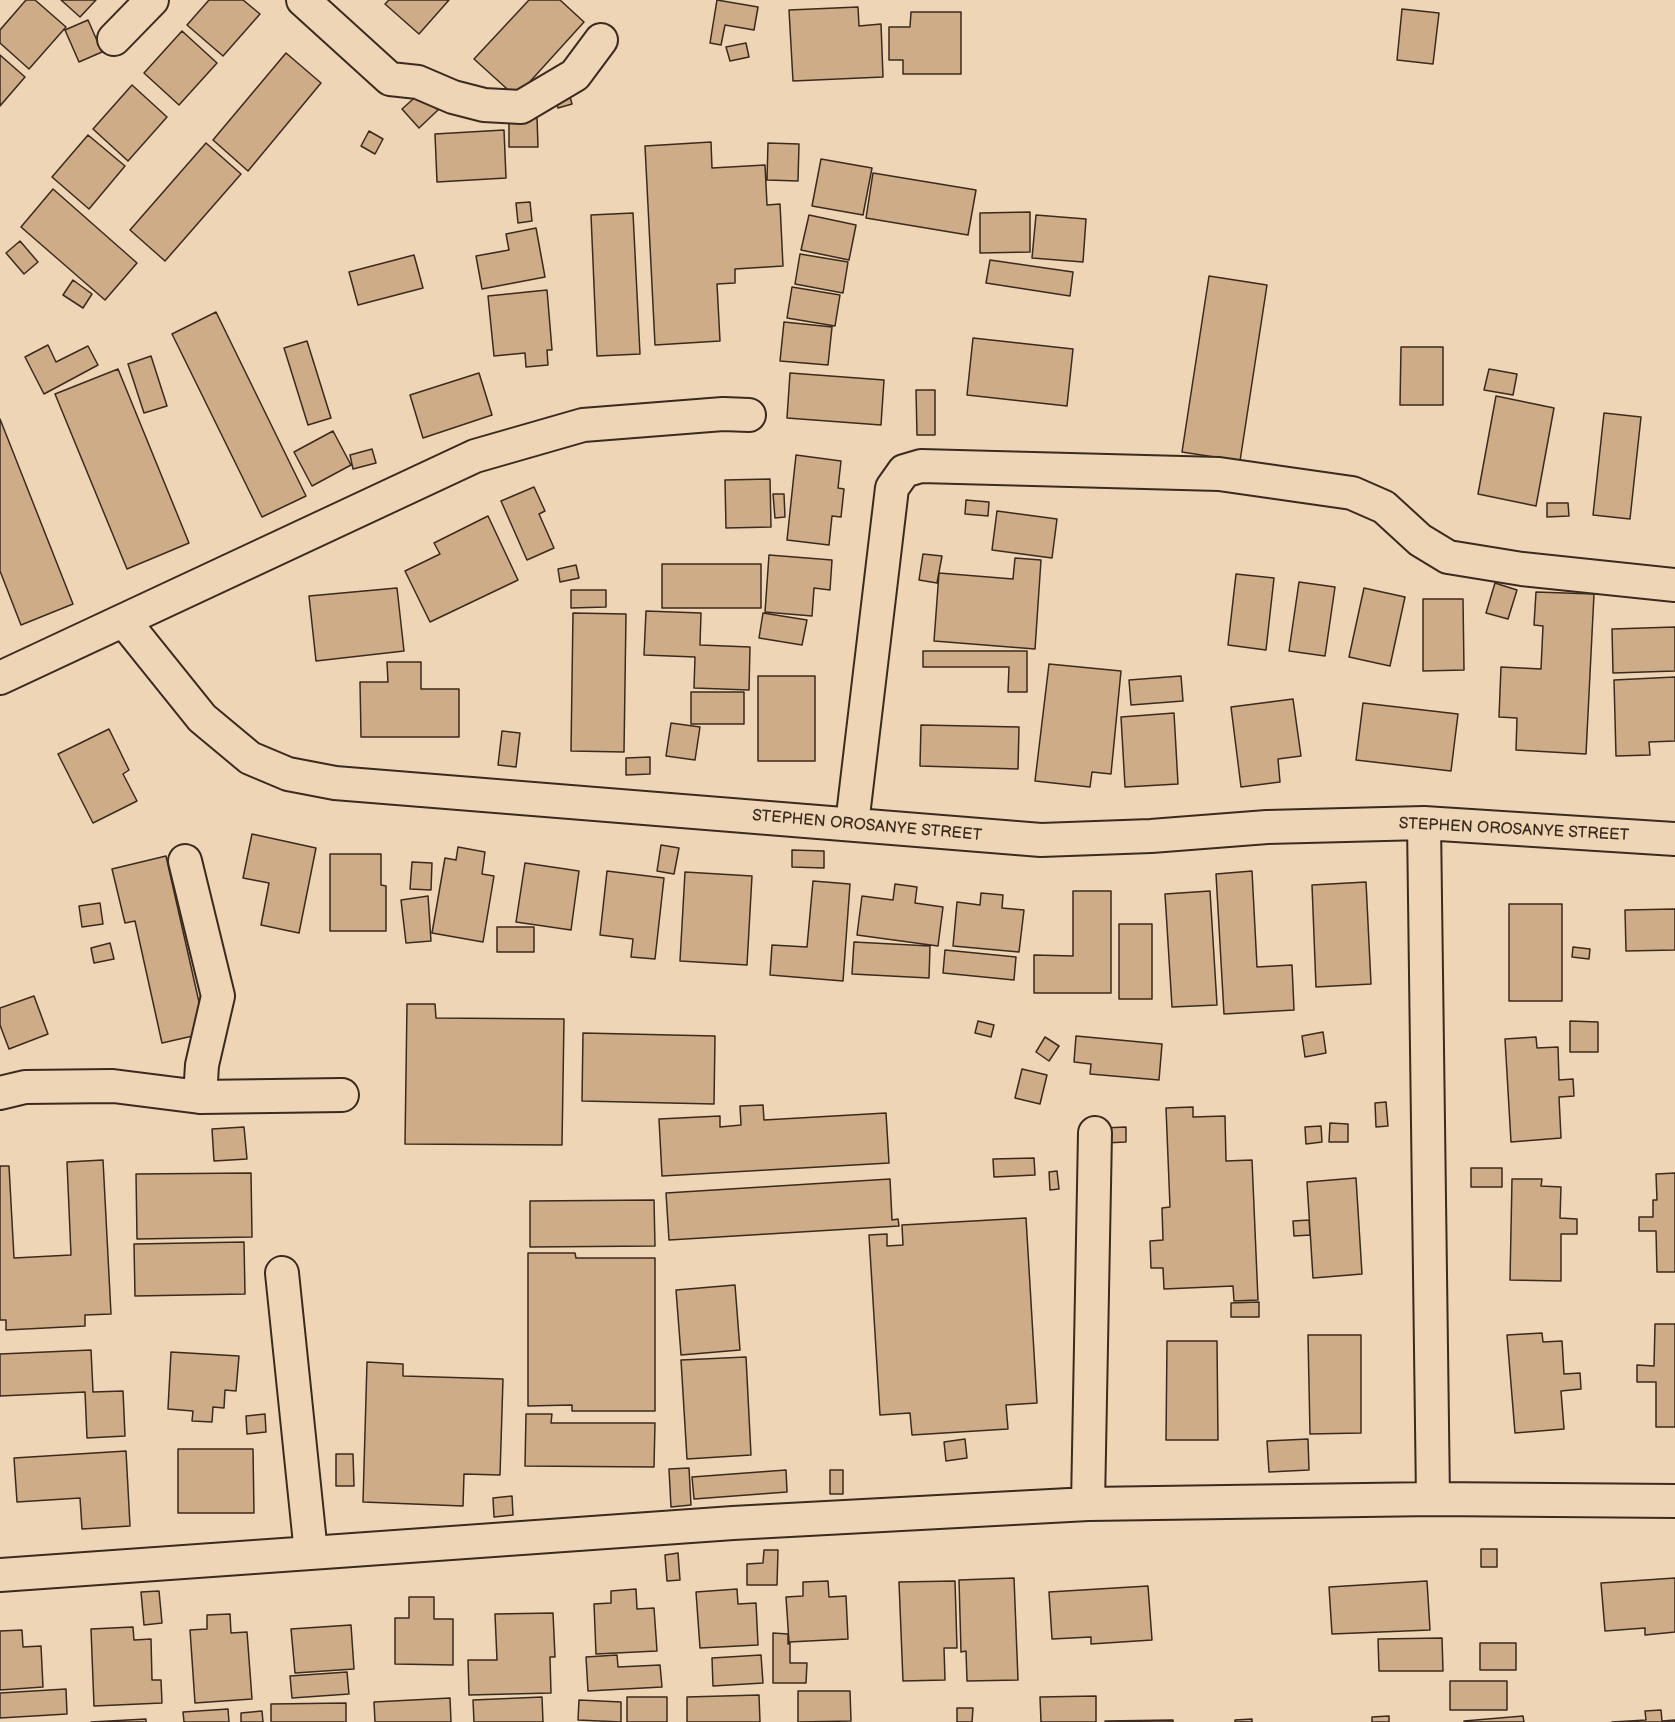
<!DOCTYPE html>
<style>
body{margin:0}
canvas{display:block;background:#edd5b5}
</style>
<canvas width="1675" height="1722"></canvas>
<script>
const c = document.querySelector('canvas').getContext('2d');
c.lineJoin = 'round';
function fill(path, color) { c.fillStyle = color; c.fill(path, 'evenodd'); }
function stroke(path, color, width, dash) { c.strokeStyle = color; c.lineWidth = width; c.lineCap = dash ? 'butt' : 'round'; c.setLineDash(dash || []); c.stroke(path); }
function drawText(font, color, halo, rows, align = 'center') {
  c.font = font + ' "Balsamiq Sans",sans-serif'; c.lineWidth = 5; c.setLineDash([]); c.textBaseline = 'middle'; c.strokeStyle = halo; c.fillStyle = color; for (const [text, x, y, turn = 0] of rows) {
    c.save(); c.translate(x, y); c.rotate((+turn || 0) * Math.PI / 180); c.textAlign = isNaN(turn) ? turn : align; if (halo) c.strokeText(text, 0, 0); c.fillText(text, 0, 0); c.restore();
  }
}
const building = new Path2D(`
 M26,0H35L66,27L29,69L0,43V30Z
 M61,0H96L80,17Z
 M209,0H243L260,14L223,56L187,25Z
 M389,0H449L419,34L385,4Z
 M529,0H560L584,22L516,97L474,59Z
 M717,0L758,7L754,30L725,25L721,45L710,43Z
 M858,7L859,26L881,24L883,77L793,81L789,10Z
 M1402,9L1439,13L1433,64L1397,60Z
 M911,12H961V74H903V60H889V27H910Z
 M88,20L102,52L79,62L65,30Z
 M182,31L217,63L179,105L144,73Z
 M746,43L749,57L730,61L726,47Z
 M286,53L321,83L248,171L213,140Z
 M0,55L25,77L0,106Z
 M132,85L167,117L128,161L93,129Z
 M567,86L572,104L558,108L553,90Z
 M421,92L438,110L419,128L402,109Z
 M537,117L538,147H509V118Z
 M504,130L506,178L437,182L435,134Z
 M369,131L383,139L375,154L361,146Z
 M88,135L125,166L89,209L52,177Z
 M711,142L712,168L765,165L767,205L780,204L783,266L735,269V283L717,284L720,341L655,345L645,146Z
 M206,143L241,174L165,261L130,230Z
 M768,143L799,144L798,181L767,180Z
 M821,159L872,168L863,215L812,206Z
 M873,173L976,190L968,235L866,218Z
 M53,189L137,263L105,300L21,227Z
 M530,202L532,221L518,223L516,203Z
 M1030,212V252L980,253V213Z
 M633,213L640,354L597,356L591,215Z
 M809,215L856,225L849,260L801,250Z
 M1036,215L1086,219L1083,262L1032,258Z
 M536,228L545,277L482,289L476,256L509,250L506,234Z
 M20,241L38,262L24,274L6,253Z
 M800,254L848,262L843,293L795,284Z
 M414,255L423,288L358,305L349,272Z
 M990,260L1073,272L1070,296L986,283Z
 M1209,276L1267,285L1240,461L1182,452Z
 M73,280L92,294L83,308L63,295Z
 M792,287L840,295L835,326L787,318Z
 M547,290L552,350H547L548,365L526,367L525,353L494,356L488,296Z
 M216,312L306,496L262,517L172,334Z
 M784,322L832,327L828,365L780,361Z
 M973,338L1073,349L1067,406L967,395Z
 M307,341L331,418L308,425L284,348Z
 M48,345L56,362L88,346L98,365L44,394L25,357Z
 M1401,347H1443V405H1400Z
 M151,356L167,406L144,413L128,364Z
 M118,369L189,543L127,569L55,394Z
 M1489,369L1517,374L1513,395L1484,390Z
 M479,373L492,415L423,438L410,395Z
 M790,373L884,380L881,425L787,418Z
 M916,390H935V435H917Z
 M1496,396L1554,408L1536,506L1478,494Z
 M1604,413L1641,417L1630,519L1593,515Z
 M0,419L73,604L21,625L0,571Z
 M333,431L351,465L312,486L294,452Z
 M372,449L376,463L353,469L350,455Z
 M796,455L841,461L838,488L844,489L841,517L832,516L829,545L787,540Z
 M770,479L771,527L726,528L725,480Z
 M534,487L545,511L539,514L554,548L527,560L501,501Z
 M773,494H784L785,517L775,518Z
 M966,500L989,502L988,516L965,514Z
 M1547,503H1568L1569,516L1547,517Z
 M997,511L1057,519L1052,558L992,550Z
 M488,516L518,580L430,622L405,571L440,554L434,543Z
 M923,554L942,556L937,583L919,580Z
 M769,555L832,560L830,590L814,588L812,616L765,612Z
 M1015,558L1041,560L1035,649L934,641L939,573L1013,579Z
 M662,564H761V608H662Z
 M576,565L579,578L560,582L558,569Z
 M1236,574L1274,578L1266,650L1228,645Z
 M1299,582L1335,587L1325,656L1289,651Z
 M1495,583L1517,590L1508,619L1486,613Z
 M397,588L404,651L316,661L309,596Z
 M1364,588L1405,597L1390,666L1349,657Z
 M571,590H606V607L571,608Z
 M1536,592L1594,594L1586,754L1516,750L1517,718L1499,717L1501,667L1541,669L1543,626L1534,625Z
 M1423,599H1463L1464,670L1423,671Z
 M646,611L701,613L700,645L750,647L749,690L694,688L695,657L644,655Z
 M573,613L626,614L624,752L571,751Z
 M763,613L807,620L802,645L759,638Z
 M1675,627V671L1613,673L1612,629Z
 M923,651H1027V692H1008L1009,667H923Z
 M387,662H421V689H459V737H361L360,682H388Z
 M1049,664L1121,671L1111,774L1092,772L1090,787L1035,781Z
 M758,676H815V761H758Z
 M1181,676L1183,701L1131,705L1129,680Z
 M1675,677V741L1649,742L1650,755L1616,756L1614,680Z
 M691,692H744V724H691Z
 M1293,699L1301,756L1278,759L1280,782L1241,787L1231,707Z
 M1363,703L1458,714L1451,771L1356,760Z
 M1174,713L1178,784L1125,787L1121,717Z
 M671,723L700,727L695,760L666,756Z
 M921,725L1019,727L1018,769L920,766Z
 M109,729L129,770L123,774L137,801L93,823L58,754Z
 M502,731L520,733L516,767L498,765Z
 M650,757V774L626,775V758Z
 M252,834L316,848L299,933L261,925L269,883L243,878Z
 M661,845L679,848L674,874L657,871Z
 M458,847L485,852L482,874L494,876L483,942L432,933L445,858L456,860Z
 M792,850L824,851V868L792,867Z
 M330,854H381V885L386,886V931H330Z
 M166,856L206,1033L162,1043L135,921L125,923L112,869Z
 M412,862L432,863L431,890L410,889Z
 M525,863L579,871L571,930L516,922Z
 M607,871L664,878L655,959L631,957L633,939L600,935Z
 M1252,871L1257,967L1292,965L1294,1010L1224,1014L1216,874Z
 M685,872L752,876L747,965L680,961Z
 M813,881L850,884L843,981L770,975L772,945L807,947Z
 M1366,882L1371,984L1316,987L1312,885Z
 M895,884L917,887L915,903L943,907L938,946L857,935L862,896L893,900Z
 M1073,891H1111V993H1034V955L1073,956Z
 M1210,891L1217,1005L1172,1007L1165,894Z
 M981,893L1003,895L1002,908L1024,910L1019,952L953,946L957,902L980,905Z
 M428,896L431,941L406,943L401,900Z
 M100,903L103,924L82,927L79,906Z
 M1509,904H1562V1001H1509Z
 M1675,909V950L1626,951L1625,910Z
 M1119,924H1152V999H1119Z
 M497,927H534V952H497Z
 M854,942L930,946L929,978L852,974Z
 M110,943L114,959L94,963L91,948Z
 M1573,947L1590,949L1589,959L1572,957Z
 M945,950L1016,957L1014,980L943,973Z
 M34,996L48,1034L9,1049L0,1025V1008Z
 M407,1004H435L436,1018L564,1019L562,1145L405,1144Z
 M978,1021L994,1025L991,1037L975,1033Z
 M1570,1021L1598,1022V1052H1570Z
 M1323,1032L1326,1053L1305,1057L1302,1036Z
 M583,1033L715,1036L714,1104L582,1101Z
 M1076,1036L1162,1044L1159,1080L1090,1074L1091,1064L1074,1062Z
 M1045,1037L1059,1046L1049,1061L1036,1052Z
 M1536,1037L1537,1048L1558,1047L1559,1080L1573,1079L1574,1096L1559,1097L1561,1138L1511,1142L1505,1039Z
 M1022,1069L1047,1075L1040,1104L1015,1098Z
 M1386,1102L1388,1126L1376,1127L1375,1103Z
 M763,1105L764,1120L886,1113L889,1163L662,1176L659,1119L720,1116V1127L741,1125L740,1106Z
 M1193,1107V1117L1225,1116L1226,1161L1252,1160L1258,1300L1234,1301L1233,1286L1164,1289L1163,1268H1151L1150,1241L1163,1240L1162,1208L1170,1207L1166,1108Z
 M1330,1123L1348,1124V1142H1329Z
 M1321,1126L1322,1142L1306,1144L1305,1127Z
 M244,1127L247,1159L214,1161L212,1129Z
 M1126,1127V1142L1104,1143L1103,1128Z
 M1034,1158L1035,1175L994,1177L993,1159Z
 M103,1160L111,1314L85,1315V1326L6,1330V1320H0V1166H9L14,1258L71,1255L67,1162Z
 M1471,1168H1502V1187H1471Z
 M1057,1171L1059,1189L1050,1190L1049,1172Z
 M251,1173L252,1237L137,1239L136,1174Z
 M1675,1173V1272H1657L1656,1231H1639V1217H1653V1200H1657L1656,1174Z
 M1356,1178L1362,1274L1313,1278L1307,1182Z
 M890,1179L892,1220L898,1219L899,1226L669,1240L666,1193Z
 M1512,1179H1542L1541,1186L1561,1187L1560,1218L1577,1219V1234H1561V1281L1510,1280Z
 M654,1200L655,1246L530,1247V1201Z
 M1026,1218L1037,1403L1006,1405L1008,1429L912,1435L910,1413L880,1415L869,1235L887,1234V1246L903,1245L902,1225Z
 M1309,1220L1310,1235L1294,1236L1293,1221Z
 M244,1242L245,1294L135,1296L134,1244Z
 M528,1253H575L576,1258H655V1411H572V1405L528,1406Z
 M735,1285L740,1350L681,1355L676,1290Z
 M1259,1302V1317H1231V1303Z
 M1655,1324H1675V1427H1656V1382H1637V1365L1654,1366Z
 M1542,1333L1543,1342L1562,1341L1564,1374L1580,1373L1581,1389L1561,1391L1564,1429L1515,1433L1507,1335Z
 M1308,1335H1361V1433L1310,1434Z
 M1167,1341H1217L1218,1440H1166Z
 M91,1350L93,1392L123,1391L125,1436L87,1438L85,1392L0,1396V1354Z
 M171,1352L239,1356L236,1391L225,1390L224,1408L213,1407L212,1422L192,1421L193,1411L168,1409Z
 M746,1357L751,1455L687,1459L681,1360Z
 M367,1362L403,1364V1376L503,1379L500,1475L464,1474L463,1506L363,1502Z
 M265,1414L266,1432L247,1434L246,1416Z
 M526,1414H552L551,1423H655L654,1467L525,1466Z
 M965,1439L967,1458L946,1461L944,1442Z
 M1308,1439L1309,1470L1269,1472L1267,1441Z
 M178,1449H253L254,1513H178Z
 M126,1451L130,1526L82,1529L80,1498L17,1502L14,1458Z
 M336,1454H353L354,1486H336Z
 M689,1468L691,1505L671,1507L669,1469Z
 M786,1470L787,1492L694,1499L692,1477Z
 M830,1470H843V1494H830Z
 M512,1496L513,1515L494,1517L493,1498Z
 M1481,1549H1497V1567H1481Z
 M764,1550H778L777,1585H747V1564L763,1563Z
 M678,1553L680,1580L667,1581L665,1555Z
 M1014,1578L1018,1680L967,1681L966,1651L961,1652L959,1580Z
 M1675,1578V1632L1645,1635V1628L1605,1631L1601,1583Z
 M828,1581L829,1597L846,1596L848,1639L789,1642L786,1597L803,1596V1582Z
 M955,1581L957,1648H944L945,1680L903,1681L899,1582Z
 M1427,1581L1430,1630L1332,1634L1329,1587Z
 M1148,1586L1152,1640L1091,1644V1637L1052,1639L1049,1592Z
 M636,1589L637,1609L654,1608L657,1651L596,1654L594,1604L611,1603V1591Z
 M737,1589L738,1604L756,1603L758,1645L700,1648L696,1592Z
 M159,1591L162,1623L144,1625L141,1592Z
 M409,1597H434V1619H453V1665L395,1664V1618H409Z
 M553,1613L555,1657H550L551,1693L469,1695L468,1660H497L495,1614Z
 M230,1614L231,1633L247,1632L252,1699L195,1703L190,1630L207,1629V1615Z
 M351,1625L354,1669L295,1673L291,1629Z
 M133,1627L134,1640L151,1639L152,1680H161L162,1703L94,1706L91,1629Z
 M22,1630L23,1647L41,1646L43,1687L0,1690V1631Z
 M773,1633L788,1634V1644L790,1643V1663H807L806,1683H773Z
 M1442,1638L1443,1671H1379L1378,1639Z
 M1480,1643H1516V1670H1480Z
 M617,1655L618,1667L660,1665L662,1687L588,1691L586,1657Z
 M761,1655L763,1683L713,1686L712,1658Z
 M347,1672L349,1694L292,1698L290,1676Z
 M1450,1681H1507V1710H1450Z
 M66,1689L67,1714L0,1718V1693Z
 M798,1691H850L851,1721L798,1722Z
 M759,1695L760,1722H687V1697Z
 M1096,1696V1722H1041L1040,1697Z
 M542,1697L543,1722H474L473,1700Z
 M627,1697H667V1722H627Z
 M450,1698L451,1722H375L374,1702Z
 M579,1700L621,1702V1722L578,1720Z
 M346,1703V1722H271V1704Z
 M957,1708H973L972,1722H957Z
 M228,1709L229,1722H184L183,1712Z
 M1661,1710L1662,1721L1675,1720V1722H1612L1646,1720L1645,1711Z
 M262,1711L263,1722H241V1713Z
 M1389,1716V1722H1372V1717Z
 M1523,1716L1524,1722H1464V1721Z
 M146,1719V1722H91Z
 M1252,1719V1722H1235V1720Z
 M1173,1720V1722H1105V1721Z`);
const minor = new Path2D(`
 M303,0L390,79L418,82L453,97L484,105L521,107L575,75L601,40
 M114,39L152,0
 M124,621L202,718L250,758L288,774L335,783L1041,840L1151,836L1267,827L1424,823L1675,839
 M0,678L475,456L583,425L723,414L749,415
 M1424,823L1433,1499
 M852,824L892,488L904,471L921,466L1219,474L1352,493L1384,507L1420,540L1448,557L1522,569L1675,585
 M185,861L218,996L202,1065L200,1097
 M0,1093L25,1087L113,1086L200,1097L342,1095
 M282,1273L311,1553
 M1088,1504L1095,1133
 M0,1575L733,1523L1088,1504L1433,1499L1675,1501`);
const streetNames = [
 ["STEPHEN OROSANYE STREET",867,826,5],
 ["STEPHEN OROSANYE STREET",1514,830,3]
];
fill(building, '#ceac88');
stroke(building, '#3b2a1e', 1.5);
stroke(minor, '#3b2a1e', 36);
stroke(minor, '#edd5b5', 32);
drawText('16px', '#3b2a1e', '#edd5b5', streetNames);
</script>
